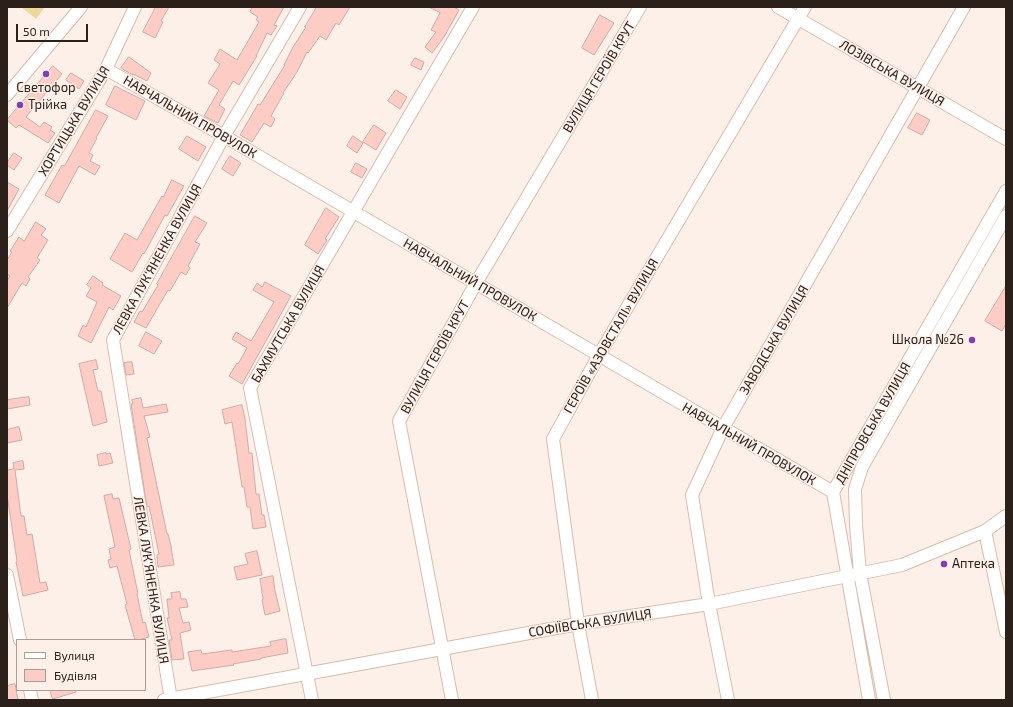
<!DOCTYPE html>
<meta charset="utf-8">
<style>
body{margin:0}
#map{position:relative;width:1013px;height:707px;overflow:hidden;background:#fdf0e9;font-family:"Exo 2",sans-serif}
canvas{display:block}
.frame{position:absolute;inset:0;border:8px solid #2b201a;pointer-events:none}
.legend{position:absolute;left:16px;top:639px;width:130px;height:52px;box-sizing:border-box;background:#fdf0e9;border:1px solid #a99d96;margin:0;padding:5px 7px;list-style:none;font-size:12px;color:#2b201a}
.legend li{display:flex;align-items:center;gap:8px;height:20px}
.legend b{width:20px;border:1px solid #a99d96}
.scale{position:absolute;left:16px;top:24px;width:72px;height:18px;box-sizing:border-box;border:2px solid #2b201a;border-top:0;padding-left:5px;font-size:12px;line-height:14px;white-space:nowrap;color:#2b201a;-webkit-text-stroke:3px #fdf0e9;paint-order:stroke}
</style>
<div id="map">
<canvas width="1013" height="707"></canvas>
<div class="frame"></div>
<ul class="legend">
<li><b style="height:5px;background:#fff"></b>Вулиця</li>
<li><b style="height:11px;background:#fdccc4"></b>Будівля</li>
</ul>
<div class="scale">50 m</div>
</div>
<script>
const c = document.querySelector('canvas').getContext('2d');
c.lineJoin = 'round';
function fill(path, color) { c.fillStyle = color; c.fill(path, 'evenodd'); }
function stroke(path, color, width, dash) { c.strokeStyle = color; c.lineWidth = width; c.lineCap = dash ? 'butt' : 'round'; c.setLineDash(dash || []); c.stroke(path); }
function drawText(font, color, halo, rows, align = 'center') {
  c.font = font + ' "Exo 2",sans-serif'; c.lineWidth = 3; c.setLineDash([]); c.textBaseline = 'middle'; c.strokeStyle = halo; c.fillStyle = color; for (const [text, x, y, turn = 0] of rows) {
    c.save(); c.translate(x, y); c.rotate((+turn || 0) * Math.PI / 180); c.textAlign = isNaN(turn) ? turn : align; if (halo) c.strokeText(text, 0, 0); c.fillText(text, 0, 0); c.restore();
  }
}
const green = new Path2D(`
 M21,7H45L36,19Z`);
const building = new Path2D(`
 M156,7H169L161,21L163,22L155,38L143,32Z
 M253,7H284L274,25L277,26L271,35L267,33L256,56H257L239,85L233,81L219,105L225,109L218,123L204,116L219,90L208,83L220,64L214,60L220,49L237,60L259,22L256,20L258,17L250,12Z
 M317,7H350L339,25L336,23L326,40L320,36L308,53L307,52L297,72L283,93H284L271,116L275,119L271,127L264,123L252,142L240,135L258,104L260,105L285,65H284L293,47L306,27H305Z
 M429,7H454L459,10L444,37L432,53L425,47L436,32L431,30L440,13Z
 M600,15L614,23L594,55L582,48Z
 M129,57L151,73L147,81L133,74V75L121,68Z
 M415,58L424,62L421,70L411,65Z
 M53,66L62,74L26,117L40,127L44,122L52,127L50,130L55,133L48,143L19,125L16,128L7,120Z
 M71,73L84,81L79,89L66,80Z
 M115,86L145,101L136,120L106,105Z
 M396,90L407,97L400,109L388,101Z
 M96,110L108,116L96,138H97L89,153L93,155L90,161L100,166L95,175L79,166L59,203L45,195L62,165L64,166Z
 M917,113L930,120L922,135L908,128Z
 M374,125L386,133L376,150L363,142Z
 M187,136L206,147L198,161L179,149Z
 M353,136L363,143L357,153L347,146Z
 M14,153L22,158L14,170L7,165V163Z
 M230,156L241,163L233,176L222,169Z
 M356,163L367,169L362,178L351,172Z
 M172,180L184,186L167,216L165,215L144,254L143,253L132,272L110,259L125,233L137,240L162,196L163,197Z
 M7,182L19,189L7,211Z
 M326,208L339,217L325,239L327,240L318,254L305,245Z
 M195,216L207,223L195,242L200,244L188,266L190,268L186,275L181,272L170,291L168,290L146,328L134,322L140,311L142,312L158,285L157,284Z
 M36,222L46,229L41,235L48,240L37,258L40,260L28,277L30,279L26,286L22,283L7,308V281L10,276L7,274V260L12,252L10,251L19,237L24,241Z
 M93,276L103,283L102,285L121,296L113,310L109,307L91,343L78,336L83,325L86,327L97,302L86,296L91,288L87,285Z
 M265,282L291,296L242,384L229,376L237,363L238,364L247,348L232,339L236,332L251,341L274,302L253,290L257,283L262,287Z
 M1006,286V324L1002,331L985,321Z
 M146,332L162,341L154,354L139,346Z
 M96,360L98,369L93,370L98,391H101L107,422L93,426L79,364Z
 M132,362L134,374L126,375L124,363Z
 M29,397L30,405L7,409V400Z
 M141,398L143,408L166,404L168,412L144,416L150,437L147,438L167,534H168L171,546L174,565L158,567L157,555L159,554L149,506L147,507L131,404H133L132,400Z
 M242,405L245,419L249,453H252L256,494H259L262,515H264L266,527L253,529L250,507H247L244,487H242L232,422L225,424L222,410Z
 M19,427L22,440L7,443V430Z
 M106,453V454L110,453L113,463L99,466L97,455Z
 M23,461L24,469L15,470L21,516H24L27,535L32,534L40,583L46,582L48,590L23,596L16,562L17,561L7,495V470L14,469L13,463Z
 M112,494L113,499L119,498L131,549L129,550L138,594H137L143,623L145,622L149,637L138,640H135L125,605L127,604L117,566L110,568L108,560L111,559L109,549L115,547L104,496Z
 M257,551L262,575L237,580L234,567L248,564L245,554Z
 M273,576L275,591L280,611L265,615L262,600L263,599L260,579Z
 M180,592L181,599H186L188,607L179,608L183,623L189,622L191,630L180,633L184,659L172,660L169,640H172L167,618H169L167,599H172L171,593Z
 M286,639L288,653L261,658V659L233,664L234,665L192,671L188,652L201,650L202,654L232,650V652L271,646L270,642Z
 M15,684L18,700H7V686Z
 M50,690H76V692L53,699Z`);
const minor = new Path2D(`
 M778,7L1006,139
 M106,69L224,136L833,492
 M7,95L81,7
 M7,231L106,69L135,7
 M985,531L1006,632
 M7,575L20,640
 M30,690L32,700
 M164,700L578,624L709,604L902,565L985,531L1006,516
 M171,700L113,340L224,136L300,7
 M312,700L250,388L473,7
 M452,700L399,421L476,283L640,7
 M592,700L578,624L553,439L599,355L805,7
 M728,700L709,604L692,495L723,428L964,7
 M869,700L833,492L1006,191
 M884,700L860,573L856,525L855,489L862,467L1006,216`);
const markers = [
 [46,74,4,"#7e3fb5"],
 [20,105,4,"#7e3fb5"],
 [972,340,4,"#7e3fb5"],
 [944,564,4,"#7e3fb5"]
];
const streetNames = [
 ["ЛОЗІВСЬКА ВУЛИЦЯ",892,73,30],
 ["ВУЛИЦЯ ГЕРОЇВ КРУТ",599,77,-59],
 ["НАВЧАЛЬНИЙ ПРОВУЛОК",190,117,30],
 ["ХОРТИЦЬКА ВУЛИЦЯ",74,121,-59],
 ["ЛЕВКА ЛУК'ЯНЕНКА ВУЛИЦЯ",157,259,-61],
 ["НАВЧАЛЬНИЙ ПРОВУЛОК",470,280,30],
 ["БАХМУТСЬКА ВУЛИЦЯ",288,324,-60],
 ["ГЕРОЇВ «АЗОВСТАЛІ» ВУЛИЦЯ",611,336,-60],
 ["ЗАВОДСЬКА ВУЛИЦЯ",774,340,-60],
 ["ВУЛИЦЯ ГЕРОЇВ КРУТ",435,357,-61],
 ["ДНІПРОВСЬКА ВУЛИЦЯ",873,423,-60],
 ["НАВЧАЛЬНИЙ ПРОВУЛОК",749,444,30],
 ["ЛЕВКА ЛУК'ЯНЕНКА ВУЛИЦЯ",151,580,81],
 ["СОФІЇВСЬКА ВУЛИЦЯ",590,623,-9]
];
const poiNames = [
 ["Светофор",46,88,"center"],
 ["Трійка",28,105],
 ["Школа №26",964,340,"right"],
 ["Аптека",952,564]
];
fill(green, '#edd79b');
fill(building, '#fdccc4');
stroke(building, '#cfaba6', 1);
stroke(minor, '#dabbab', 14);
stroke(minor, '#fff', 12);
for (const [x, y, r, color] of markers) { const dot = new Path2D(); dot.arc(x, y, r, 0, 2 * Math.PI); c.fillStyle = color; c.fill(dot); stroke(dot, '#fdf0e9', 1.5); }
drawText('13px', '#2b201a', '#fdf0e9', streetNames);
drawText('13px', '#2b201a', '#fdf0e9', poiNames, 'left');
</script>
